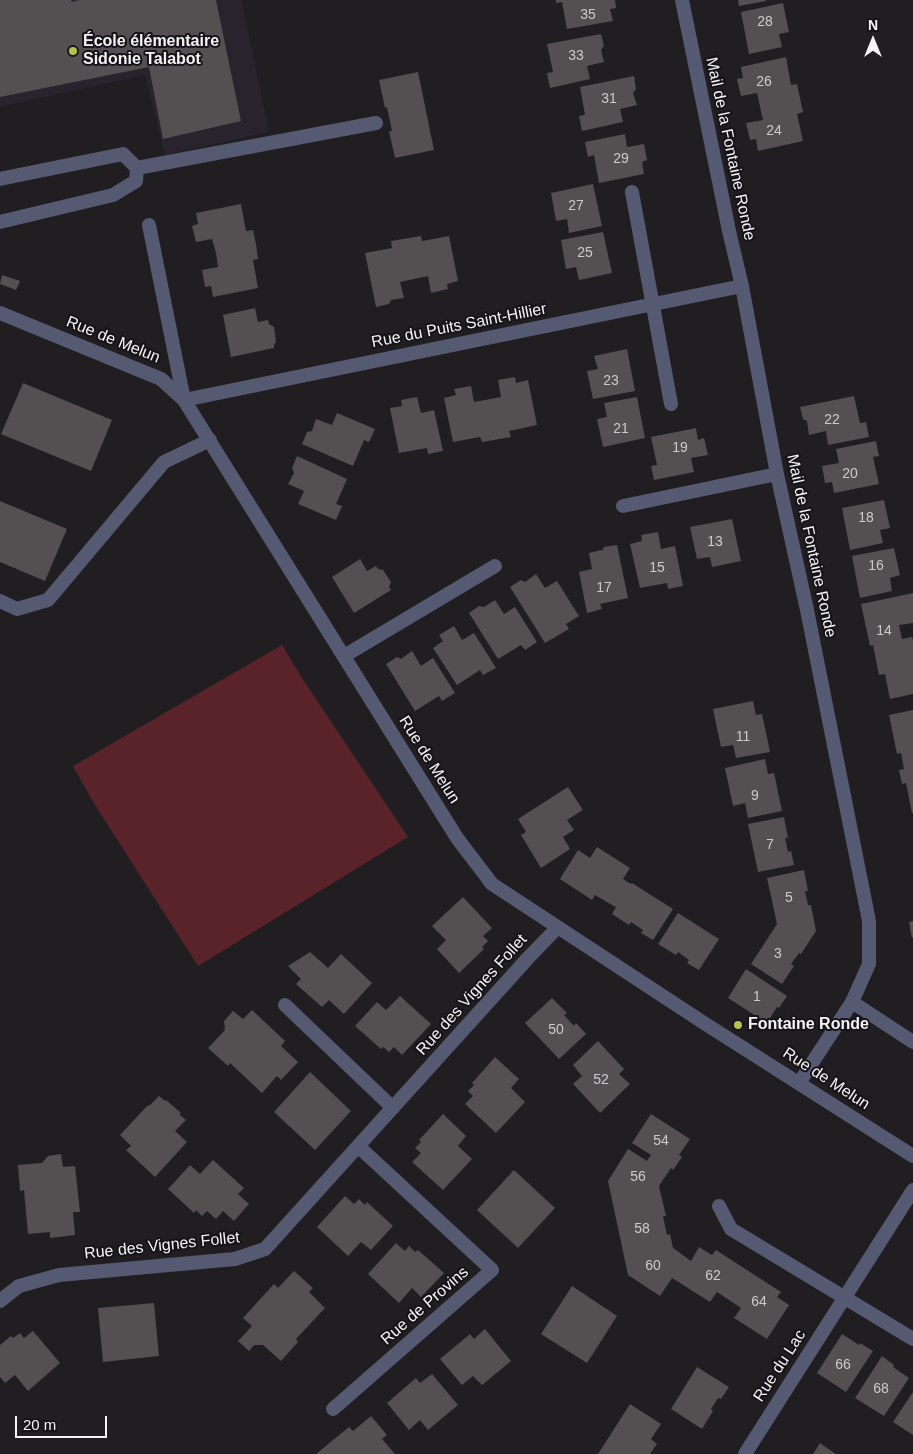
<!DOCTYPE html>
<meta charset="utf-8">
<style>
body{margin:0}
#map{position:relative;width:913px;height:1454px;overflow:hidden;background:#201e21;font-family:Helvetica,sans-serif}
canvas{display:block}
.north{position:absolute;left:848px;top:15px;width:50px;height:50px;-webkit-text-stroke:4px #161418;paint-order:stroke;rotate:0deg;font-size:14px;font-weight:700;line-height:20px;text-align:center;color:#f5f3f6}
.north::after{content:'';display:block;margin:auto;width:18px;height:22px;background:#f5f3f6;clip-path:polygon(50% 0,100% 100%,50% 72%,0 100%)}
.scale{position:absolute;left:15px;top:1416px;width:92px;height:22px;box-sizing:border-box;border:2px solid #f5f3f6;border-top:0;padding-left:6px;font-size:15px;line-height:18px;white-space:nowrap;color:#f5f3f6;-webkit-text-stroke:4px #161418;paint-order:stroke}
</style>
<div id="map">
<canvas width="913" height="1454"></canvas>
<div class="north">N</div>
<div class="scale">20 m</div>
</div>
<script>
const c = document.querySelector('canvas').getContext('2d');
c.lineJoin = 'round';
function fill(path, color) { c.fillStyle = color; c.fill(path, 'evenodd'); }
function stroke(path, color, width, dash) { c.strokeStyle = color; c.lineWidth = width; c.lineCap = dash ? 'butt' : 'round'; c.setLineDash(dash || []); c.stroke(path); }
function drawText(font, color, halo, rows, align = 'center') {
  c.font = font + ' Helvetica,sans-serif'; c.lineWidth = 4; c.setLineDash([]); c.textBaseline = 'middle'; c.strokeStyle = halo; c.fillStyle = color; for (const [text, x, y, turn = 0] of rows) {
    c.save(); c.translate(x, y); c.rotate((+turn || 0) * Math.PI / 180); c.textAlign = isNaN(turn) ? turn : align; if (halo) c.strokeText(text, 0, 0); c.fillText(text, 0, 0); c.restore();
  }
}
const built = new Path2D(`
 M0,0H242L269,132L165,155L145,75L0,107Z`);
const green = new Path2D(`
 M282,645L304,681L408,837L198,966L93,802L73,766Z`);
const building = new Path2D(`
 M0,0H71L72,2L79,0H216L241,121L163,139L149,67L0,97Z
 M556,0H615L616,8L610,9L613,21L567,29L562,2L556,3Z
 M738,0H766V1L739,6Z
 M783,3L789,32L779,34L782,47L749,54L741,12Z
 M601,34L604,46L601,50L604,62L587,66L590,79L550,88L547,73L553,72L547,44Z
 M786,57L791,85L797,84L803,112L797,114L803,141L758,151L756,139L750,140L746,123L763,120L757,93L741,96L737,79L743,78L741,67Z
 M418,72L434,150L395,158L389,131H392L387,107L385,108L379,80Z
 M634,76L636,89L633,93L637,105L620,109L623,122L582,131L579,116L585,115L580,87Z
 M625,134L627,147L644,144L647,160L642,162L644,174L599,183L594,155L588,157L585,142Z
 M593,184L602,226L569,233L567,219L556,221L551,193Z
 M241,204L246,231L253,230L256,244L258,259L253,260L258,288L213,297L211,286L205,287L202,270L218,267L216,253L212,239L196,242L192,226L198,224L196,213Z
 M603,232L612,273L579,280L576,267L566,269L561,240Z
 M421,236L422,241L449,236L458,281L447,284L448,289L431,293L428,276L400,282L404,298L391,300L389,304L376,307L365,253L392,248L391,241Z
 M2,275L20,281L16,290L0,284Z
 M255,308L258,322L268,320L269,324L274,327L276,341L274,345V348L231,357L223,315Z
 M627,349L635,391L593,399L587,371L598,369L594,356Z
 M515,377L516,383L528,380L537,425L509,431L511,437L482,442L480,437L453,442L444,398L456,395L454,389L471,386L474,402L501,397L498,380Z
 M23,383L112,420L91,471L1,434Z
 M854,396L860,423L866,422L869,437L828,445L826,431L809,435L807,421L803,419L800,407Z
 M417,397L421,413L434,410L443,451L428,454L427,448L399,453L390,408L402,406L401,400Z
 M637,397L645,438L603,447L597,419L607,417L604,403Z
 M337,413L375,429L369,442L364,440L353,466L302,444L307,432L312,431L316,419L332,425Z
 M696,428L698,440L704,438L708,455L691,458L694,472L654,480L651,466L657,465L651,437Z
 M876,441L879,456L873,457L879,484L834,493L832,482L825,483L822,466L839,463L836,449Z
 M297,456L347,479L336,504L342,506L336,520L298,504L304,491L288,484L294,473L292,468Z
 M884,500L890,528L880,530L883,543L850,550L842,508Z
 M0,501L67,529L45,581L0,562Z
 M732,519L741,561L712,567L710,557L697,559L690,527Z
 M658,532L661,549L675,546L683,586L668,589L667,583L640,588L630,544L642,541L641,535Z
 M617,545L628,598L600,604L602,609L587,613L579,572L592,569L589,553L601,550L602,551L604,547Z
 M894,548L900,575L890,578L892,591L860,598L852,556Z
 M360,559L367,571L376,566L378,569L383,570L391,582L389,587L391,590L354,613L332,577Z
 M536,574L545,588L557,581L579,616L566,624L569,629L545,643L510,587L521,580L525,582Z
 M913,593V623L899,625L902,639L912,637L913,640V694L890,699L885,674L879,675L873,645L870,646L861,604Z
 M495,600L504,614L515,607L537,642L525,650L521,645L498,659L469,613L479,606L484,607Z
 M454,626L462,640L474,633L496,668L483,675L480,670L457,685L433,648L443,641L439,635Z
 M412,651L421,666L433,658L455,693L442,701L439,696L415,711L386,664L397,657L401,659Z
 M753,701L756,715L762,714L770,752L736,758L733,745L721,747L713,709Z
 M913,710V813H912L906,783L902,784L899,770L904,769L901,753L897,754L889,715Z
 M765,759L768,774L774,773L782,811L748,818L745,803L733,806L725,768Z
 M568,787L583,810L567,820L574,830L563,837L570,849L541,868L521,835L526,832L518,819Z
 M784,817L788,838H785L788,852L791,851L794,865L758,872L748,824Z
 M597,847L630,868L623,879L631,884L632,883L673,909L653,940L641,933L643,930L631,922L629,925L612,914L616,907L612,905L595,895L592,900L560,879L578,850L590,858Z
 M804,870L808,891H805L808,905H811L816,931L801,954L799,953L791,964L794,966L782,984L751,964L777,924L767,878Z
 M463,897L492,928L483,936L488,941L482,947L484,949L459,973L437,949L446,940L432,926Z
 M678,913L719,939L699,970L687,963L689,960L678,952L676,955L658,944Z
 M913,921V937L912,938L909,922Z
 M310,952L328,968L341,954L372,983L344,1014L329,1000L322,1007L296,984L301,979L288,966Z
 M746,969L787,996L779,1008L777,1007L767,1023L728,998Z
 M400,996L431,1024L402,1055L394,1047L389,1052L383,1047L381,1049L355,1026L377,1002L386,1010Z
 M552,998L567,1013L564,1015L574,1026L576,1023L586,1034L559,1059L525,1023Z
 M252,1010L285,1041L281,1046L298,1062L281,1080L277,1076L262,1093L230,1063L228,1066L208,1048L225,1030L224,1021L233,1011L243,1019Z
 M598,1041L624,1069L619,1074L630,1084L600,1113L573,1084L582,1076L573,1065Z
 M495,1057L519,1079L511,1088L525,1102L496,1133L465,1104L473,1096L468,1091L474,1085L472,1083Z
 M310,1072L351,1111L315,1150L274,1112Z
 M159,1096L165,1101L166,1100L181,1113L179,1114L186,1120L175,1131L187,1142L155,1177L126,1150L131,1146L120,1135L148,1105L149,1106Z
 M443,1114L466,1136L458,1146L472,1159L443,1190L412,1162L421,1153L415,1148L421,1142L419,1140Z
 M651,1114L690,1139L679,1155L682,1157L673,1170L671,1168L659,1186L666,1216H663L667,1235L670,1234L673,1248L691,1261L699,1247L712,1255L716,1250L781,1292L777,1297L789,1305L767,1339L734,1318L741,1308L717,1292L710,1302L672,1278L660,1296L628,1275L608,1181L628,1149L647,1161L651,1155L632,1143Z
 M61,1154L63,1167L75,1166L80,1212H73L75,1235L50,1238V1232L28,1234L24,1190L20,1191L18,1165L42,1163L48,1156Z
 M213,1160L244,1188L238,1194L249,1204L234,1221L223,1211L216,1219L207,1211L202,1216L196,1210L194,1213L168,1189L190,1165L200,1174Z
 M514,1170L555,1208L518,1248L477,1210Z
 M345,1196L354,1204L359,1199L365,1205L367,1202L393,1226L371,1250L361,1242L348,1256L317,1227Z
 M396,1243L405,1251L409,1246L415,1252L418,1250L444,1273L421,1297L412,1288L399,1303L368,1274Z
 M294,1271L313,1288L309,1292L325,1308L296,1339L298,1342L281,1361L263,1345H254L249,1351L238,1341L252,1326L243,1318L274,1284L278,1288Z
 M572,1286L617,1316L587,1363L541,1334Z
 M154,1303L159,1356L103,1362L98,1308Z
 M485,1329L511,1361L482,1385L473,1376L462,1385L440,1359L470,1334L474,1339Z
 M33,1331L60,1363L28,1391L15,1375L5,1383L0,1377V1345L11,1336L13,1338L20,1333L24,1338Z
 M842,1334L859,1345L860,1343L873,1351L846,1392L817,1373Z
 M882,1356L894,1365L893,1367L909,1378L884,1416L855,1398Z
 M697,1367L729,1387L721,1399L718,1398L711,1409L713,1411L702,1429L671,1409Z
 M432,1374L458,1405L428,1430L420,1420L409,1430L387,1403L416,1378L420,1383Z
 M913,1392V1435L893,1422Z
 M630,1404L661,1424L651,1439L657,1444L650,1454H598Z
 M371,1416L387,1435L382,1439L395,1454H316L349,1427L353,1431Z
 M820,1443L824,1446L836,1454H813Z`);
const service = new Path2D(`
 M137,168L376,123
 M0,179L123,154L137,168L136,181L113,195L0,222
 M632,192L671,404
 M0,601L17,609L48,600L164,462L210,440`);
const minor = new Path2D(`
 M682,0L729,231L742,286L777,474L807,610L869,921V964L852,1002L799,1083
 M149,225L184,400L742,286
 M623,506L777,474
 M344,656L495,566
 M852,1002L913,1042
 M285,1005L393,1108
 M719,1206L731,1229L913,1339
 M0,1301L19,1286L59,1275L235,1259L265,1249L529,957L557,928
 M333,1409L492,1270L358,1146
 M745,1454L913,1190`);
const tertiary = new Path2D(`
 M0,313L161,379L184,400L457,838L492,884L704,1023L913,1156`);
const markers = [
 [73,51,5,"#b3c24b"],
 [738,1025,5,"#b3c24b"]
];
const numberNames = [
 ["35",588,15],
 ["28",765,22],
 ["33",576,56],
 ["26",764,82],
 ["31",609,99],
 ["24",774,131],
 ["29",621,159],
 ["27",576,206],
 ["25",585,253],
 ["23",611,381],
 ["22",832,420],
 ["21",621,429],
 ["19",680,448],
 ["20",850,474],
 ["18",866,518],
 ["13",715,542],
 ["16",876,566],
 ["15",657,568],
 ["17",604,588],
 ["14",884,631],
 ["11",743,737],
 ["9",755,796],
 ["7",770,845],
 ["5",789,898],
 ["3",778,954],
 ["1",757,997],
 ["50",556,1030],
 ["52",601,1080],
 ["54",661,1141],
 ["56",638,1177],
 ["58",642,1229],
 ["60",653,1266],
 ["62",713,1276],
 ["64",759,1302],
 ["66",843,1365],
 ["68",881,1389]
];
const poiNames = [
 ["École élémentaire",83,42],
 ["Sidonie Talabot",83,60],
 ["Fontaine Ronde",748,1025]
];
const streetNames = [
 ["Mail de la Fontaine Ronde",730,149,78],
 ["Rue du Puits Saint-Hillier",459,326,-11],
 ["Rue de Melun",113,340,22],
 ["Mail de la Fontaine Ronde",811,546,78],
 ["Rue de Melun",429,760,58],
 ["Rue des Vignes Follet",472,995,-48],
 ["Rue de Melun",826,1079,33],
 ["Rue des Vignes Follet",162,1246,-6],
 ["Rue de Provins",425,1306,-41],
 ["Rue du Lac",780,1366,-57]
];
fill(built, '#28232c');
fill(green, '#5a2329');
fill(building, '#544f51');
stroke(service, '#555971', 14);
stroke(minor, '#555971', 14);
stroke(tertiary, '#555971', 14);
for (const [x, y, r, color] of markers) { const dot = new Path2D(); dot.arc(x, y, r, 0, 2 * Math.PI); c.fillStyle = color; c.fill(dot); stroke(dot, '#161418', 2); }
drawText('14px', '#cdcacd', null, numberNames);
drawText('bold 16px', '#f5f3f6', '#161418', poiNames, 'left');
drawText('16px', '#f5f3f6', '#161418', streetNames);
</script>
